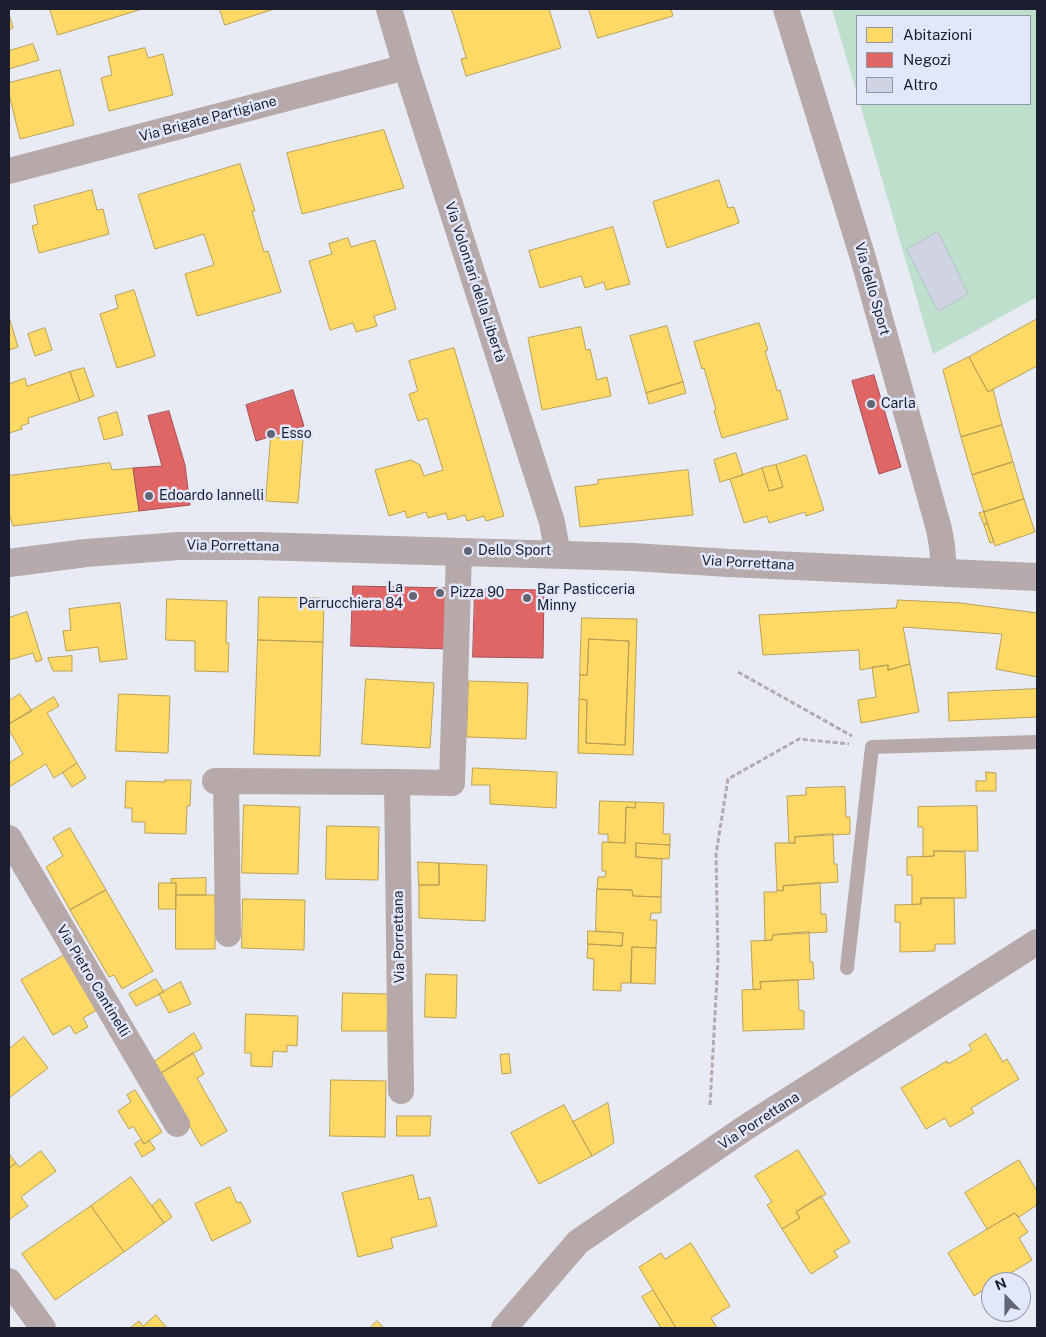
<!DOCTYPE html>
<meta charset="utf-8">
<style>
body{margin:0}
#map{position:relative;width:1046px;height:1337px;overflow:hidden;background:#e8eaf4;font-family:"Public Sans",sans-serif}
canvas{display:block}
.frame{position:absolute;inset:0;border:10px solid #1a1e2f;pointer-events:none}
.legend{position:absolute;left:856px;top:15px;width:175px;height:90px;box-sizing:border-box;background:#e2e7fa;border:1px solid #9297a9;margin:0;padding:6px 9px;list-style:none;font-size:15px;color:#1a1e2f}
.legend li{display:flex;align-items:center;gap:10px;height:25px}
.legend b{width:25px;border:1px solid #9297a9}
.north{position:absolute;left:981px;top:1272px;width:50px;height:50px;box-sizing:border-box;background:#e2e7fa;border:1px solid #9297a9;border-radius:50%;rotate:338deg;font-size:14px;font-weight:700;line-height:20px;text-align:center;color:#1a1e2f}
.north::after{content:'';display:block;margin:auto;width:18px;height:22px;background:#626574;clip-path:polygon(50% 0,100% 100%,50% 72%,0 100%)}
</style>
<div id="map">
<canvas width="1046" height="1337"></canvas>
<div class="frame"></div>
<ul class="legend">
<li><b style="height:14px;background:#ffd966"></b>Abitazioni</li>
<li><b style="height:14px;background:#e06666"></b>Negozi</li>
<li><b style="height:14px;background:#d0d3e1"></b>Altro</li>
</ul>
<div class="north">N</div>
</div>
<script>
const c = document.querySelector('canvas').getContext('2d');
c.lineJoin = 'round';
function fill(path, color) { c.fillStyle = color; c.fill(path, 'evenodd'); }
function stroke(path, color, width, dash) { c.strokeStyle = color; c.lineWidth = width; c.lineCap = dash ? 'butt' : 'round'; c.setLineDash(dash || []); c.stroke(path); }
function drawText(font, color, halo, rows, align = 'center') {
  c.font = font + ' "Public Sans",sans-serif'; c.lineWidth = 5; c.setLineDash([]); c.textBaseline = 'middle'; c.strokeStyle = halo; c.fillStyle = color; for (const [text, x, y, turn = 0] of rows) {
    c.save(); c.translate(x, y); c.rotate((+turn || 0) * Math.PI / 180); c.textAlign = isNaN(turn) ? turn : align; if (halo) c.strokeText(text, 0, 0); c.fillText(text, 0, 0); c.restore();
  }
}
const green = new Path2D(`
 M832,9H1037V297L933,354L860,104H1030V16H857V94Z`);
const homes = new Path2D(`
 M50,9H142L58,35Z
 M220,9H274L225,25Z
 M452,9H549L561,48L466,76L461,59L466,58Z
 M589,9H671L673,16L598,38Z
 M9,14L13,28L9,30Z
 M33,44L39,60L9,69V51Z
 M145,48L148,58L163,54L173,95L109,111L101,78L112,75L108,57Z
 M60,70L74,125L20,139L9,94V83Z
 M384,130L404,188L302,214L287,153Z
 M240,164L255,211H252L264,252L268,251L281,292L197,316L185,274L214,265L204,234L155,249L138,195Z
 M719,180L728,208L734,207L739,223L667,248L653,202Z
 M92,190L97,210L103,209L109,234L39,253L32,226L38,224L34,206Z
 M613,227L630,284L606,290L604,282L585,288L581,276L540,288L529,251Z
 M348,238L351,247L375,240L396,309L374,316L377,326L356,332L353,323L330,330L309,261L332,254L329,244Z
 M134,290L155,356L117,368L100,314L118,308L115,296Z
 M9,317L18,347L9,350Z
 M1037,319V366L988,392L969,357Z
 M759,323L768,350L765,351L775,383L777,391L780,390L788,419L722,438L714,411L716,410L704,368L702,369L694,342Z
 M667,326L683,382L646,393L630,336Z
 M581,327L586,350L590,349L597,380L607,377L611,396L542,410L528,338Z
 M45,328L52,350L35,356L28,334Z
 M454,348L504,516L486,521L484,516L467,521L465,515L448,520L446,513L428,518L426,512L407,518L405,511L389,516L375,470L411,460L420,465L424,476L443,470L427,418L418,421L409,394L418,391L409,361Z
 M969,357L988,392L993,389L1002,425L961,437L943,370Z
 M84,368L94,396L80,401L70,372Z
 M70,372L80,401L28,418L29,423L21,426L22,429L9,433V384L25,378L27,386Z
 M683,382L686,393L649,404L646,393Z
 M117,412L123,435L104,440L98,418Z
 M1002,425L1013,462L972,475L961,437Z
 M271,437L303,440L298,503L266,501Z
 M736,453L743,475L720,482L714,460Z
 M806,455L824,510L806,516L805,512L769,523L767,516L744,523L730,479L762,468L769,491L783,487L776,465Z
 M1013,462L1024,499L984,512L972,475Z
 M110,463L112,470L133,468L139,511L13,526L9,514V476Z
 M776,465L783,487L769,491L762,468Z
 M688,470L693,515L580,527L575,487L598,484V480Z
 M1024,499L1035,532L995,546L984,512Z
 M984,512L987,523L984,525L979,513Z
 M987,523L994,542L990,543L984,525Z
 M259,597L324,598L323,642L258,640Z
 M167,599L227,601L226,643H229L228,672L195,671V641L166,640Z
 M898,600L960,603L1037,613V677L996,669L1002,634L903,627L910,664L888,670V665L860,670L859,650L763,655L759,615L896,608Z
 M120,603L127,659L100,662L98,647L66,651L63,631L71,630L69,609Z
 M27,612L42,660L36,662L33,653L9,660V618Z
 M582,618L637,619L633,755L578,753L579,699L587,700L586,743L625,745L629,641L589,639L587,675H580Z
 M589,639L629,641L625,745L586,743L587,700L579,699L580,675H587Z
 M258,640L323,642L320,756L254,754Z
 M72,656V671H53L48,658Z
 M910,664L919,712L861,723L858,700L876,697L872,667L888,665V670Z
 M366,679L434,683L430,748L362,744Z
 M469,681L528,683L526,739L467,737Z
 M1037,689V717L949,721L948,693Z
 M20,694L32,711L9,724V701Z
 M119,694L170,696L168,753L116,751Z
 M54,697L59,706L47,713L77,763L54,778L46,764L9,787V763L23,754L9,730V724Z
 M77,763L86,778L72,787L63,773Z
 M473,768L557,772L556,808L490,804V785H472Z
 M986,772L996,773V791H976V781H986Z
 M165,780H191L190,806H187L186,834L145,833V822H132V808H125L126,781L165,782Z
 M845,787L846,817H850V834L795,837V843H789L787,796L806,795V788Z
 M600,801L636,802L635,808L626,807L625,843L608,842V834H599Z
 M636,802L664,803L663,834H670V845L636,843V857L662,859L661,897L633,896L632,890L597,889L598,877H605L606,871H602V842L625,843L626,807L635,808Z
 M244,805L300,807L298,874L242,873Z
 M977,806L978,851H934V856L923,857V827H918V807Z
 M327,826L379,827L378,880L326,879Z
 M70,828L106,890L70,910L46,867L63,856L53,838Z
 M833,834L834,864H837L838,882L783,886V891L777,890L775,843H795V837Z
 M636,843L670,845L669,859L636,857Z
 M934,851L965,852L966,898H921V904L912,905V875H907V857L934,856Z
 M418,862L439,863V885H419Z
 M439,863L487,865L485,921L419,918V885H439Z
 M206,878V895H176V883H171V879Z
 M159,883H176V909H159Z
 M820,883L821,914H826L827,932L773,935L772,940L765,941L764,892H777V890L783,891V886Z
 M597,889L632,890L633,896L661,897V913H651L650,920H657L656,948L632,947L631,983H621V991L593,990L594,959L587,958L588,944L622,946L623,933L596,931Z
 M106,890L153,971L122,989L114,975L109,977L70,910Z
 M176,895H215V949H176Z
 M921,898H954L955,944H935V951L900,952V922H895V905L921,904Z
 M243,899L305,900L304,950L242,948Z
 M588,931L623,933L622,946L588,944Z
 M809,932L810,962H813L814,979L760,982L761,989L753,990L751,941L772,940L773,935Z
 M632,947L656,948L655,984L631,983Z
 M65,955L97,1010L83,1018L88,1027L75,1034L70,1025L53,1035L21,980Z
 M426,974L457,975L456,1018L425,1017Z
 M156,979L164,992L136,1006L129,994Z
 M798,980L799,1010L804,1011V1029L743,1031L742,990L761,989L760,982Z
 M181,982L191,1004L169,1013L159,994Z
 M343,993L388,994L387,1031H342Z
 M246,1014L298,1016L297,1046L287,1045V1052L273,1051L272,1067L251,1066V1053H245Z
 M194,1033L202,1048L160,1074L154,1062Z
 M986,1034L1003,1062L1007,1059L1019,1079L971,1108L974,1113L950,1127L945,1118L926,1129L901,1088L947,1061L948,1064L972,1050L969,1045Z
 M24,1037L48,1068L9,1098V1049Z
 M193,1053L204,1074L197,1078L227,1131L201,1146L160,1074Z
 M509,1054L511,1073L502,1074L500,1055Z
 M331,1080L386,1081L385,1137L330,1136Z
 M135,1090L162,1132L144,1144L133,1126L129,1129L118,1111L131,1102L127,1095Z
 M608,1103L614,1143L592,1156L573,1122Z
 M564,1105L592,1156L539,1184L511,1133Z
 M397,1116H431L430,1136H397Z
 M141,1140L144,1144L149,1140L155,1149L142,1157L135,1144Z
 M798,1150L826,1194L796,1212L800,1218L782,1229L767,1205L772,1202L755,1176Z
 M41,1151L56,1171L21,1197L28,1206L9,1220V1168L16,1163L19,1167Z
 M10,1155L16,1163L9,1168V1156Z
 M1019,1160L1037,1191V1205L1019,1217L1015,1213L987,1229L965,1193Z
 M413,1175L419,1200L430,1197L437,1226L391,1238L393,1248L358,1257L342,1193Z
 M131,1177L164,1223L124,1252L91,1206Z
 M230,1187L237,1203L241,1202L251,1222L212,1241L195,1204Z
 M821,1196L850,1242L834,1251L838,1257L811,1274L782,1229L800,1218L796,1212Z
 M160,1199L172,1217L164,1223L152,1206Z
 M91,1206L124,1252L55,1300L22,1254Z
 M1015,1213L1028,1232L1019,1238L1032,1260L996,1282H991V1285L974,1296L948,1253Z
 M691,1243L730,1306L711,1318L717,1328H676L639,1267L661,1253L665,1259Z
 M653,1290L676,1328H661L642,1297Z
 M156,1315L167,1328H130L139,1321L143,1326Z
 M377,1321L384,1328H370Z`);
const shops = new Path2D(`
 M874,375L901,467L879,474L852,381Z
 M293,390L304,426L256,441L246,405Z
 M169,411L185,465L190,505L139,511L133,468L162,466L148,416Z
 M353,586L451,588L449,649L351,646Z
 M475,589L544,590L543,658L473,657Z`);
const building = new Path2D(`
 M938,232L968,294L938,311L907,249Z`);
const path = new Path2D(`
 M738,672L852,736
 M710,1105L718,960L716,854L728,779L799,739L849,744`);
const service = new Path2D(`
 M847,968L872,747L1037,742`);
const minor = new Path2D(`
 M389,9L406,67L552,522L558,555
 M786,9L863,258L939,529L942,546L944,573
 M9,171L406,67
 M215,781L397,782
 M226,781L228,934
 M9,838L177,1124
 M401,1091L397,782L452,783L459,552
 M9,1281L43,1328
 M504,1328L578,1242L748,1126L1037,942`);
const primary = new Path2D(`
 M9,563L86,553L179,546H257L633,557L729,563L1037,577`);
const markers = [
 [871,404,5,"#626574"],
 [271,434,5,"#626574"],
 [149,496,5,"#626574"],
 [468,551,5,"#626574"],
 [440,593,5,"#626574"],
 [413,596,5,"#626574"],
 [527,598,5,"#626574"]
];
const streetNames = [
 ["Via Brigate Partigiane",208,119,-15],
 ["Via Volontari della Libertà",475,282,72],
 ["Via dello Sport",872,289,74],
 ["Via Porrettana",233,546,1],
 ["Via Porrettana",748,563,3],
 ["Via Porrettana",399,937,-91],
 ["Via Pietro Cantinelli",93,981,59],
 ["Via Porrettana",759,1121,-33]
];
const poiNames = [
 ["Carla",881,404],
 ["Esso",281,434],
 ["Edoardo Iannelli",159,496],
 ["Dello Sport",478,551],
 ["La",403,588,"right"],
 ["Parrucchiera 84",403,604,"right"],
 ["Bar Pasticceria",537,590],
 ["Minny",537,606],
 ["Pizza 90",450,593]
];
fill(green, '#bedfcc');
fill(homes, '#ffd966');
stroke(homes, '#baa156', 1);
fill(shops, '#e06666');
stroke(shops, '#a55056', 1);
fill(building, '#d0d3e1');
stroke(building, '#bbbeca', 1);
stroke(path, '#b2aaad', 3, [5, 2.5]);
stroke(service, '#b7a9a9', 14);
stroke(minor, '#b7a9a9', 26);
stroke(primary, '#b6aaad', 28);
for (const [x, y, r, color] of markers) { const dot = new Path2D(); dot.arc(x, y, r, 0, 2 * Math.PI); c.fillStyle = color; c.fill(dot); stroke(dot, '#e2e7fa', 2); }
drawText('14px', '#1a1e2f', '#e2e7fa', streetNames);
drawText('14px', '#1a1e2f', '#e2e7fa', poiNames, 'left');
</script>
